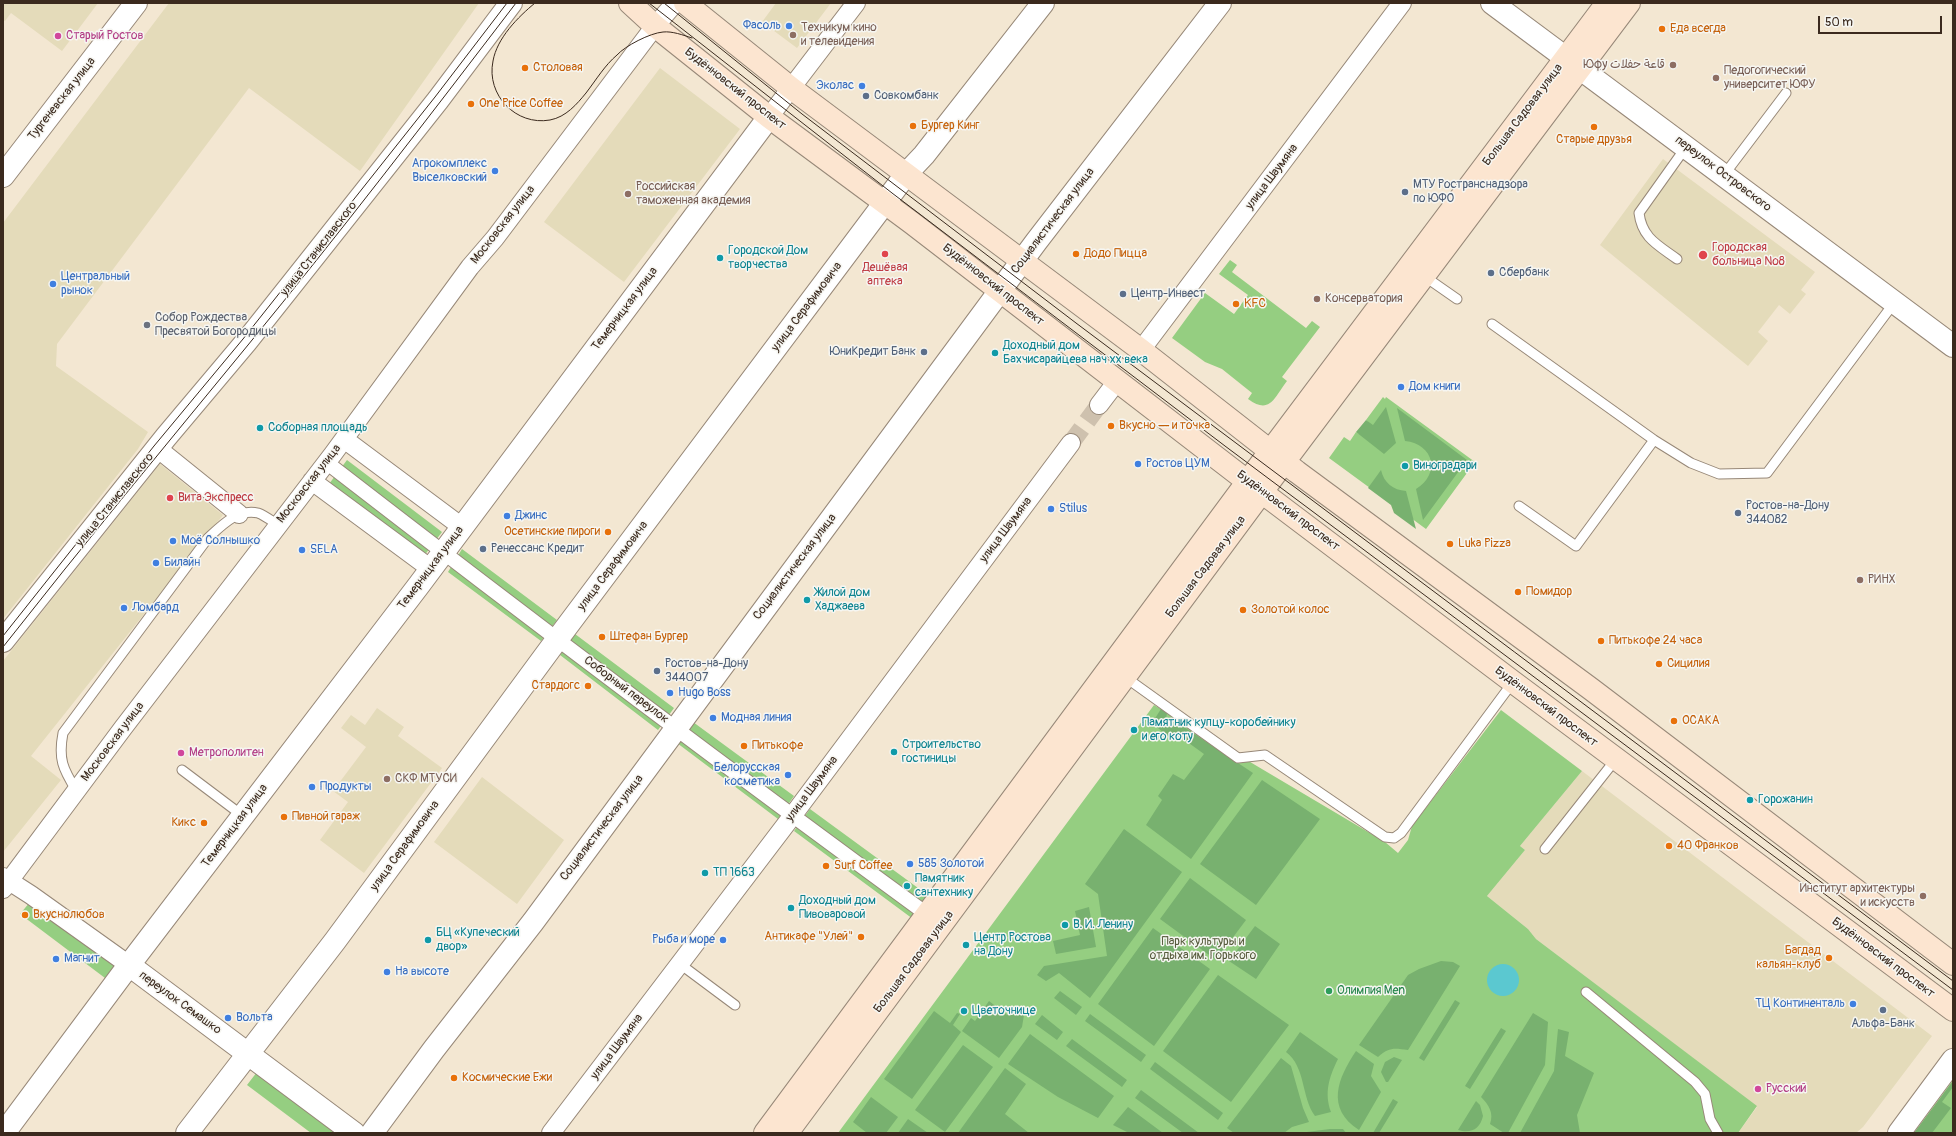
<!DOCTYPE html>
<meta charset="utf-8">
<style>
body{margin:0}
#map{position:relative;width:1956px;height:1136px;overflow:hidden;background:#f3e7d2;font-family:Pangolin,sans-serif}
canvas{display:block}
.frame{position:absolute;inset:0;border:4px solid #3b2a1e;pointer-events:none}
.scale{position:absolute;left:1818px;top:16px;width:124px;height:18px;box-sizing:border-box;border:2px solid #3b2a1e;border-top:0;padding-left:5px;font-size:12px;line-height:14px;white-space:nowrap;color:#3b2a1e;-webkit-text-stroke:3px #f6f6f2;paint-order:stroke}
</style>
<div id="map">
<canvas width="1956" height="1136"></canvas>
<div class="frame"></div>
<div class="scale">50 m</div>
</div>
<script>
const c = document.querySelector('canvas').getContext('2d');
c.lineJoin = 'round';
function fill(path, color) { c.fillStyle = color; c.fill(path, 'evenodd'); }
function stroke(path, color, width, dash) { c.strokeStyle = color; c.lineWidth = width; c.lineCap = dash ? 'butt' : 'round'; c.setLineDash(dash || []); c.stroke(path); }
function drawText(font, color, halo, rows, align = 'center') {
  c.font = font + ' Pangolin,"Playpen Sans Arabic",sans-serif'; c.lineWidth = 3; c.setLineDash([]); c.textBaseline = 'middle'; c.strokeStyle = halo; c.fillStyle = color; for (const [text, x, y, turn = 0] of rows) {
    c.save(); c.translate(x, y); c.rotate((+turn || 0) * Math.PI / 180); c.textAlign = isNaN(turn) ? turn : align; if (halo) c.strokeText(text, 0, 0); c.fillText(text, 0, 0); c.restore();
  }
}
const built = new Path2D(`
 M3,3H98L62,51L11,13L5,21L3,20Z
 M169,3H479L360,171L249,88L57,344L56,366L148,432L138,449L3,619V223Z
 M776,3H831L797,48L762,22Z
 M660,68L740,129L624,282L544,222Z
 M1663,159L1815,272L1801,290L1806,294L1790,314L1779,305L1758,332L1768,341L1748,366L1600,245Z
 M160,464L223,515L31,756L61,780L3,852V661Z
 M377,708L404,727L398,736L442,768L364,873L320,840L348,802L333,791L366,747L341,728L351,715L365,725Z
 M1582,771L1932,1036L1863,1127L1856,1133H1738L1757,1107L1536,939L1528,929L1487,896L1525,850L1520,846Z
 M482,777L564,840L517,904L434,842Z`);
const green = new Path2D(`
 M1230,260L1237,265L1232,272L1306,328L1312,321L1320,327L1282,377L1287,381C1274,398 1270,415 1248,399L1252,393L1222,369L1205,362L1172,338L1205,293L1234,314L1248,295L1219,274Z
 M1383,397L1385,399L1386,397L1475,462L1426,529L1329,458L1344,437L1350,441L1356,432L1359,434L1368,422L1366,420Z
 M347,460L442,532L424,556L329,484Z
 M462,549L557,620L541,641L448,572Z
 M575,634L674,708L658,730L560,655Z
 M1154,705L1385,842L1398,853L1408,840L1412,826L1501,710L1582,771L1520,846L1525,850L1487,896L1528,929L1536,939L1757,1106L1738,1133H838Z
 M693,722L794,796L778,819L677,743Z
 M810,809L929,896L913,919L794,831Z
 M30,902L115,965L105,978L20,914Z
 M257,1072L338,1133H311L247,1085Z
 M1953,1080V1133H1914Z`);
const forest = new Path2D(`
 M1386,407L1396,443L1384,454L1356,432L1366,420L1373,425Z
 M1397,408L1467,460L1423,520L1416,489C1441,474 1434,444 1405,441Z
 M1381,470C1384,483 1393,490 1406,491L1416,529L1394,513L1391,505L1368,488Z
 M1161,709L1167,713L1166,719L1175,726L1181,725L1253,773L1191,859L1146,825L1162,800L1158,796L1173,774L1184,780L1204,754L1175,733L1170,738L1152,723Z
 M1262,780L1320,819L1256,905L1200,864Z
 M1124,829L1182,872L1090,998L1059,973L1046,981L1037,975L1044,966L1107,956L1098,894L1085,884Z
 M1190,878L1246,920L1216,960L1160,919Z
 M1089,907L1096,947L1056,954L1053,941L1080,935L1075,911Z
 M1255,926L1280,944L1256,979L1229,961Z
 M1153,928L1210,969L1154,1046L1098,1004Z
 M1441,961L1453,962L1460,966L1408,1050C1394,1048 1389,1047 1378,1057L1359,1045L1408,975L1419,969Z
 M1218,975L1289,1025L1231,1102L1163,1051Z
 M1060,991L1082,1007L1076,1015L1054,998Z
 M1455,1000L1460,1003L1424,1061L1419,1058Z
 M989,1001L1007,1015L1014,1008L1024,1015L1022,1027L999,1058L962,1031L971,1018L975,1021Z
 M934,1011L950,1023L957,1013L960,1014L953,1025L961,1032L912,1099L884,1079Z
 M1533,1013L1548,1022L1545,1065L1508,1133H1504L1490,1124C1494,1113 1489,1105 1481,1097Z
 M1090,1014L1146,1055L1141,1062L1085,1021Z
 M1042,1015L1063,1032L1057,1040L1035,1024Z
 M1501,1028L1506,1031L1470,1089L1465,1086Z
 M1558,1029L1569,1032L1565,1056L1594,1073L1577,1115L1580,1133H1520L1554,1071Z
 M1300,1032L1338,1059C1329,1077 1324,1093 1331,1112L1315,1116C1301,1097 1306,1067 1286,1052Z
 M1030,1034L1114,1096L1098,1118L1058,1097L1008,1064Z
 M1072,1039L1127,1080L1122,1087L1066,1046Z
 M963,1045L993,1067L945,1132L915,1110Z
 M1356,1051L1374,1064L1371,1076L1381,1092L1359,1130C1325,1108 1338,1078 1356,1051Z
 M1394,1057L1402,1060L1388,1082H1386L1381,1072L1385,1062Z
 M1281,1058L1291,1066L1303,1108L1309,1122L1292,1127L1284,1133H1234L1227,1128Z
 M1155,1062L1223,1113L1218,1120L1150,1069Z
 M1005,1068L1026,1084L1005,1114L1029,1133H958Z
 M1953,1081V1087L1942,1102L1951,1108L1932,1133H1914Z
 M1141,1090L1199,1133H1183L1135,1098Z
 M871,1097L898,1117L886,1133H867L853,1122Z
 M1393,1099L1398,1102L1379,1133H1373Z
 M1476,1101L1480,1105L1483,1116C1480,1129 1471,1134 1458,1130Z
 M1128,1107L1163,1133H1129L1113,1125Z
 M908,1119L928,1133H898Z
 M1330,1129H1343L1346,1133H1299Z`);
const water = new Path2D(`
 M1487 980a16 16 0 1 1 32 0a16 16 0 1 1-32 0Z`);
const minorTunnel = new Path2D(`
 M1071,443L1099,405`);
const service = new Path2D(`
 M1724,175L1786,93
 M1677,259C1658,245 1642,238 1639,213L1686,147
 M1424,276L1457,299
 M1492,324L1654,440L1691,463L1719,474L1767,473L1894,303
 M1519,506L1576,546L1654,440
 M1125,677L1238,758L1265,755L1385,837L1394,838L1401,833L1513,682
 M182,770L243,816
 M76,790C63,769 58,759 63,733L208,538C221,526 238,508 258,513C264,515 272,521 278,525
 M1545,849L1616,759
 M680,964L735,1005
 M1586,992L1695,1082L1705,1094L1710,1119L1718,1133`);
const pedestrian = new Path2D(`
 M326,462C525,616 725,767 928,915`);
const minor = new Path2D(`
 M769,117L856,3
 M1141,350L1402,3
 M1099,405L1118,380
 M344,439L462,527
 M157,448L239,514
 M312,481L431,569
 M3,877L31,895L129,965
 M3,889L123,728L333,454L470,267L495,238L655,26L675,3
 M551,1133L793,815L1071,443`);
const tertiary = new Path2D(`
 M1492,3L1953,346
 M3,176L136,3
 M3,641L166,437L246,342L438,100L511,3
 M129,965L354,1133
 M4,1133L129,965L419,585L769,117
 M187,1133L335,941L550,649L907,173L924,155L1043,3
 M372,1133L434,1049L533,922L1036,242L1220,3
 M1899,1133L1953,1060`);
const secondary = new Path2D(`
 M630,3L655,26L769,117L912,223L1243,478L1513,682L1953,1010
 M685,3L791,88L1141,350L1297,472L1591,689L1953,964
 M765,1133L1248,481L1607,3
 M787,1133L1284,462L1629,3`);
const tram = new Path2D(`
 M535,3C518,17 497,38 493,61C486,95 516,126 550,120C566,117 577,104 586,93C596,80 605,65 617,55C625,46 650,33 663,32C672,31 683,35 692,38
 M649,3L892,193L1225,446L1953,990
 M664,3L802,114L1076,323L1953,981
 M3,636L154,446L243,339L435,97L507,3
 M3,647C83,545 166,445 248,345C340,233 428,118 516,3`);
const markers = [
 [789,26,4,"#3f7fe0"],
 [1662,29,4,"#e8710a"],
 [793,35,4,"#8d6e63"],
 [58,36,4,"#d1479c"],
 [1673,65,4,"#8d6e63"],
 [525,68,4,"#e8710a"],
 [1716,78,4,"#8d6e63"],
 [862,86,4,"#3f7fe0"],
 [866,96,4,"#5c6f8a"],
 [471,104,4,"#e8710a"],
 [913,126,4,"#e8710a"],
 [1594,127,4,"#e8710a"],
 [495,171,4,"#3f7fe0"],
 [1405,192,4,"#5c6f8a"],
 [628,194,4,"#8d6e63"],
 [885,254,4,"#e0444e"],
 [1076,254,4,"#e8710a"],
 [1703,255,5,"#e0444e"],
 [720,258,4,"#0f9aa8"],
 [1491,273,4,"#5c6f8a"],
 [53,284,4,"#3f7fe0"],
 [1123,294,4,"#5c6f8a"],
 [1317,299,4,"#8d6e63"],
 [1236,304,4,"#e8710a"],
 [147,325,4,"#6b7280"],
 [924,352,4,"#5c6f8a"],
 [995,353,4,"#0f9aa8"],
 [1401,387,4,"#3f7fe0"],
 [1111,426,4,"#e8710a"],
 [260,428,4,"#0f9aa8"],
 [1138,464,4,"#3f7fe0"],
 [1405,466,4,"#0f9aa8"],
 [170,498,4,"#e0444e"],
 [1051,509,4,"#3f7fe0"],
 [1738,513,4,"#5c6f8a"],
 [507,516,4,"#3f7fe0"],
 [608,532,4,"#e8710a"],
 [173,541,4,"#3f7fe0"],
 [1450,544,4,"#e8710a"],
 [483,549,4,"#5c6f8a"],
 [302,550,4,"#3f7fe0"],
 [156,563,4,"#3f7fe0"],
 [1860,580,4,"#8d6e63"],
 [1518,592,4,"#e8710a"],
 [807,600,4,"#0f9aa8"],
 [124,608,4,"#3f7fe0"],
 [1243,610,4,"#e8710a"],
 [602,637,4,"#e8710a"],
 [1601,641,4,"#e8710a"],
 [1659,664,4,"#e8710a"],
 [657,671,4,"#5c6f8a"],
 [588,686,4,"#e8710a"],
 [670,693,4,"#3f7fe0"],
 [713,718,4,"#3f7fe0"],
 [1674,721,4,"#e8710a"],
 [1134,730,4,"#0f9aa8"],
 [744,746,4,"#e8710a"],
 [894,752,4,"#0f9aa8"],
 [181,753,4,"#d1479c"],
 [788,775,4,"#3f7fe0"],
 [387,779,4,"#8d6e63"],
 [312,787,4,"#3f7fe0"],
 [1750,800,4,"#0f9aa8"],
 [284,817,4,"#e8710a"],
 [204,823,4,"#e8710a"],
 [1669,846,4,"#e8710a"],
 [910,864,4,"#3f7fe0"],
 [826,866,4,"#e8710a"],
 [705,873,4,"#0f9aa8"],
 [907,886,4,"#0f9aa8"],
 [1923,896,4,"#8d6e63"],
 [791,908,4,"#0f9aa8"],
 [25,915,4,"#e8710a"],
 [1065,925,4,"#0f9aa8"],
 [861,937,4,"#e8710a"],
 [428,940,4,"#0f9aa8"],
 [723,940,4,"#3f7fe0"],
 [966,945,4,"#0f9aa8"],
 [1829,958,4,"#e8710a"],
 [56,959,4,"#3f7fe0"],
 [387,972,4,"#3f7fe0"],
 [1329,991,4,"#2e9e5b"],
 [1853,1004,4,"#3f7fe0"],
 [1883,1010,4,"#5c6f8a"],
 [964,1011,4,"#0f9aa8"],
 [228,1018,4,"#3f7fe0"],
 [454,1078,4,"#e8710a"],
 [1758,1089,4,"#d1479c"]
];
const shopNames = [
 ["Фасоль",781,26,"right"],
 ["Эколас",854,86,"right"],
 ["Агрокомплекс",487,164,"right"],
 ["Выселковский",487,178,"right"],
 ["Центральный",61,277],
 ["рынок",61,291],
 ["Дом книги",1409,387],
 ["Ростов ЦУМ",1146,464],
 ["Stilus",1059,509],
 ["Джинс",515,516],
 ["Моё Солнышко",181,541],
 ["SELA",310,550],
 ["Билайн",164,563],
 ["Ломбард",132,608],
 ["Hugo Boss",678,693],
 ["Модная линия",721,718],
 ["Белорусская",780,768,"right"],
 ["косметика",780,782,"right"],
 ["Продукты",320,787],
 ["585 Золотой",918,864],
 ["Рыба и море",715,940,"right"],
 ["Магнит",64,959],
 ["На высоте",395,972],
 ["ТЦ Континенталь",1845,1004,"right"],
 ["Вольта",236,1018]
];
const educationNames = [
 ["Техникум кино",801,28],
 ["и телевидения",801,42],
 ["Юфу قاعة حفلات",1665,65,"right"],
 ["Педогогический",1724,71],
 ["университет ЮФУ",1724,85],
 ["Российская",636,187],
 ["таможенная академия",636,201],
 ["Консерватория",1325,299],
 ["РИНХ",1868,580],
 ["СКФ МТУСИ",395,779],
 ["Институт архитектуры",1915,889,"right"],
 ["и искусств",1915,903,"right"]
];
const foodNames = [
 ["Еда всегда",1670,29],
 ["Столовая",533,68],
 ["One Price Coffee",479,104],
 ["Бургер Кинг",921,126],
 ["Старые друзья",1594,140,"center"],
 ["Додо Пицца",1084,254],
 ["KFC",1244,304],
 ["Вкусно — и точка",1119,426],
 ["Осетинские пироги",600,532,"right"],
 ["Luka Pizza",1458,544],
 ["Помидор",1526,592],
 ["Золотой колос",1251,610],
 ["Штефан Бургер",610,637],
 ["Питькофе 24 часа",1609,641],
 ["Сицилия",1667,664],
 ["Стардогс",580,686,"right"],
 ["ОСАКА",1682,721],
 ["Питькофе",752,746],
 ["Пивной гараж",292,817],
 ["Кикс",196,823,"right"],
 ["40 Франков",1677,846],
 ["Surf Coffee",834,866],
 ["Вкуснолюбов",33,915],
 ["Антикафе \"Улей\"",853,937,"right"],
 ["Багдад",1821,951,"right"],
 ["кальян-клуб",1821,965,"right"],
 ["Космические Ежи",462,1078]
];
const hotelNames = [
 ["Старый Ростов",66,36],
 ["Метрополитен",189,753],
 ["Русский",1766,1089]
];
const streetNames = [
 ["Будённовский проспект",735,89,38],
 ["Тургеневская улица",62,99,-52],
 ["Большая Садовая улица",1523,115,-53],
 ["переулок Островского",1723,174,37],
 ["улица Шаумяна",1272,177,-53],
 ["Социалистическая улица",1053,221,-53],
 ["Московская улица",503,225,-52],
 ["улица Станиславского",319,249,-52],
 ["Будённовский проспект",993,285,38],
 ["улица Серафимовича",807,307,-53],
 ["Темерницкая улица",625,309,-53],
 ["Московская улица",309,484,-52],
 ["улица Станиславского",115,500,-51],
 ["Будённовский проспект",1288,511,37],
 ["улица Шаумяна",1006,530,-53],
 ["улица Серафимовича",613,566,-53],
 ["Социалистическая улица",795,567,-53],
 ["Большая Садовая улица",1206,567,-53],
 ["Темерницкая улица",431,568,-53],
 ["Соборный переулок",626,690,37],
 ["Будённовский проспект",1546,707,37],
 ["Московская улица",113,742,-53],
 ["улица Шаумяна",812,789,-53],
 ["Темерницкая улица",235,826,-53],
 ["Социалистическая улица",602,828,-53],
 ["улица Серафимовича",405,846,-54],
 ["Будённовский проспект",1883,958,37],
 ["Большая Садовая улица",914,962,-53],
 ["переулок Семашко",180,1003,36],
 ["улица Шаумяна",617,1047,-53]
];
const serviceNames = [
 ["Совкомбанк",874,96],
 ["МТУ Ространснадзора",1413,185],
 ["по ЮФО",1413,199],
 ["Сбербанк",1499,273],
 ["Центр-Инвест",1131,294],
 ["ЮниКредит Банк",916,352,"right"],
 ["Ростов-на-Дону",1746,506],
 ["344082",1746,520],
 ["Ренессанс Кредит",491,549],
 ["Ростов-на-Дону",665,664],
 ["344007",665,678],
 ["Альфа-Банк",1883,1024,"center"]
];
const healthNames = [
 ["Городская",1712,248],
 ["больница №8",1712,262],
 ["Дешёвая",885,268,"center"],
 ["аптека",885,282,"center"],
 ["Вита Экспресс",178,498]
];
const cultureNames = [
 ["Городской Дом",728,251],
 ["творчества",728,265],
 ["Доходный дом",1003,346],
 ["Бахчисарайцева нач xx века",1003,360],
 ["Соборная площадь",268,428],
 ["Виноградари",1413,466],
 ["Жилой дом",815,593],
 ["Хаджаева",815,607],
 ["Памятник купцу-коробейнику",1142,723],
 ["и его коту",1142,737],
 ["Строительство",902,745],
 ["гостиницы",902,759],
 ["Горожанин",1758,800],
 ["ТП 1663",713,873],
 ["Памятник",915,879],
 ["сантехнику",915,893],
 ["Доходный дом",799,901],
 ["Пивоваровой",799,915],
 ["В. И. Ленину",1073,925],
 ["БЦ «Купеческий",436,933],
 ["двор»",436,947],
 ["Центр Ростова",974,938],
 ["на Дону",974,952],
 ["Цветочнице",972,1011]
];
const worshipNames = [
 ["Собор Рождества",155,318],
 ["Пресвятой Богородицы",155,332]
];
const parkNames = [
 ["Парк культуры и",1203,942],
 ["отдыха им. Горького",1203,956]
];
const leisureNames = [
 ["Олимпия Men",1337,991]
];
fill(built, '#e4dbba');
fill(green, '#95ce81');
fill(forest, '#78b16f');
fill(water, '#5bc8d0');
stroke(minorTunnel, '#cec1ae', 18, [18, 9]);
stroke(service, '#978878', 11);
stroke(pedestrian, '#978878', 16);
stroke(minor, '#978878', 20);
stroke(tertiary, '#978878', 24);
stroke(secondary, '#978878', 24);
stroke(service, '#fff', 9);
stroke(pedestrian, '#fff', 14);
stroke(minor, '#fff', 18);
stroke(tertiary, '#fff', 22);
stroke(secondary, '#fce5d0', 22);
stroke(tram, '#3b2a1e', 1);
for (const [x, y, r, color] of markers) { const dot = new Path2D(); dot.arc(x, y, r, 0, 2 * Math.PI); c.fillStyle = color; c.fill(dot); stroke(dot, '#f6f6f2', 1.5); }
drawText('12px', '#366cbe', '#f6f6f2', shopNames, 'left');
drawText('12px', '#785e54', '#f6f6f2', educationNames, 'left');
drawText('12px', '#c56008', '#f6f6f2', foodNames, 'left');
drawText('12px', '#b23c85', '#f6f6f2', hotelNames, 'left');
drawText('12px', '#3b2a1e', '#f6f6f2', streetNames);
drawText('12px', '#4e5e75', '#f6f6f2', serviceNames, 'left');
drawText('12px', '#be3a42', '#f6f6f2', healthNames, 'left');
drawText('12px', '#0d838f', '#f6f6f2', cultureNames, 'left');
drawText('12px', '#5b616d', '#f6f6f2', worshipNames, 'left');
drawText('12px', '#565b3c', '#f6f6f2', parkNames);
drawText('12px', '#27864d', '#f6f6f2', leisureNames, 'left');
</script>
